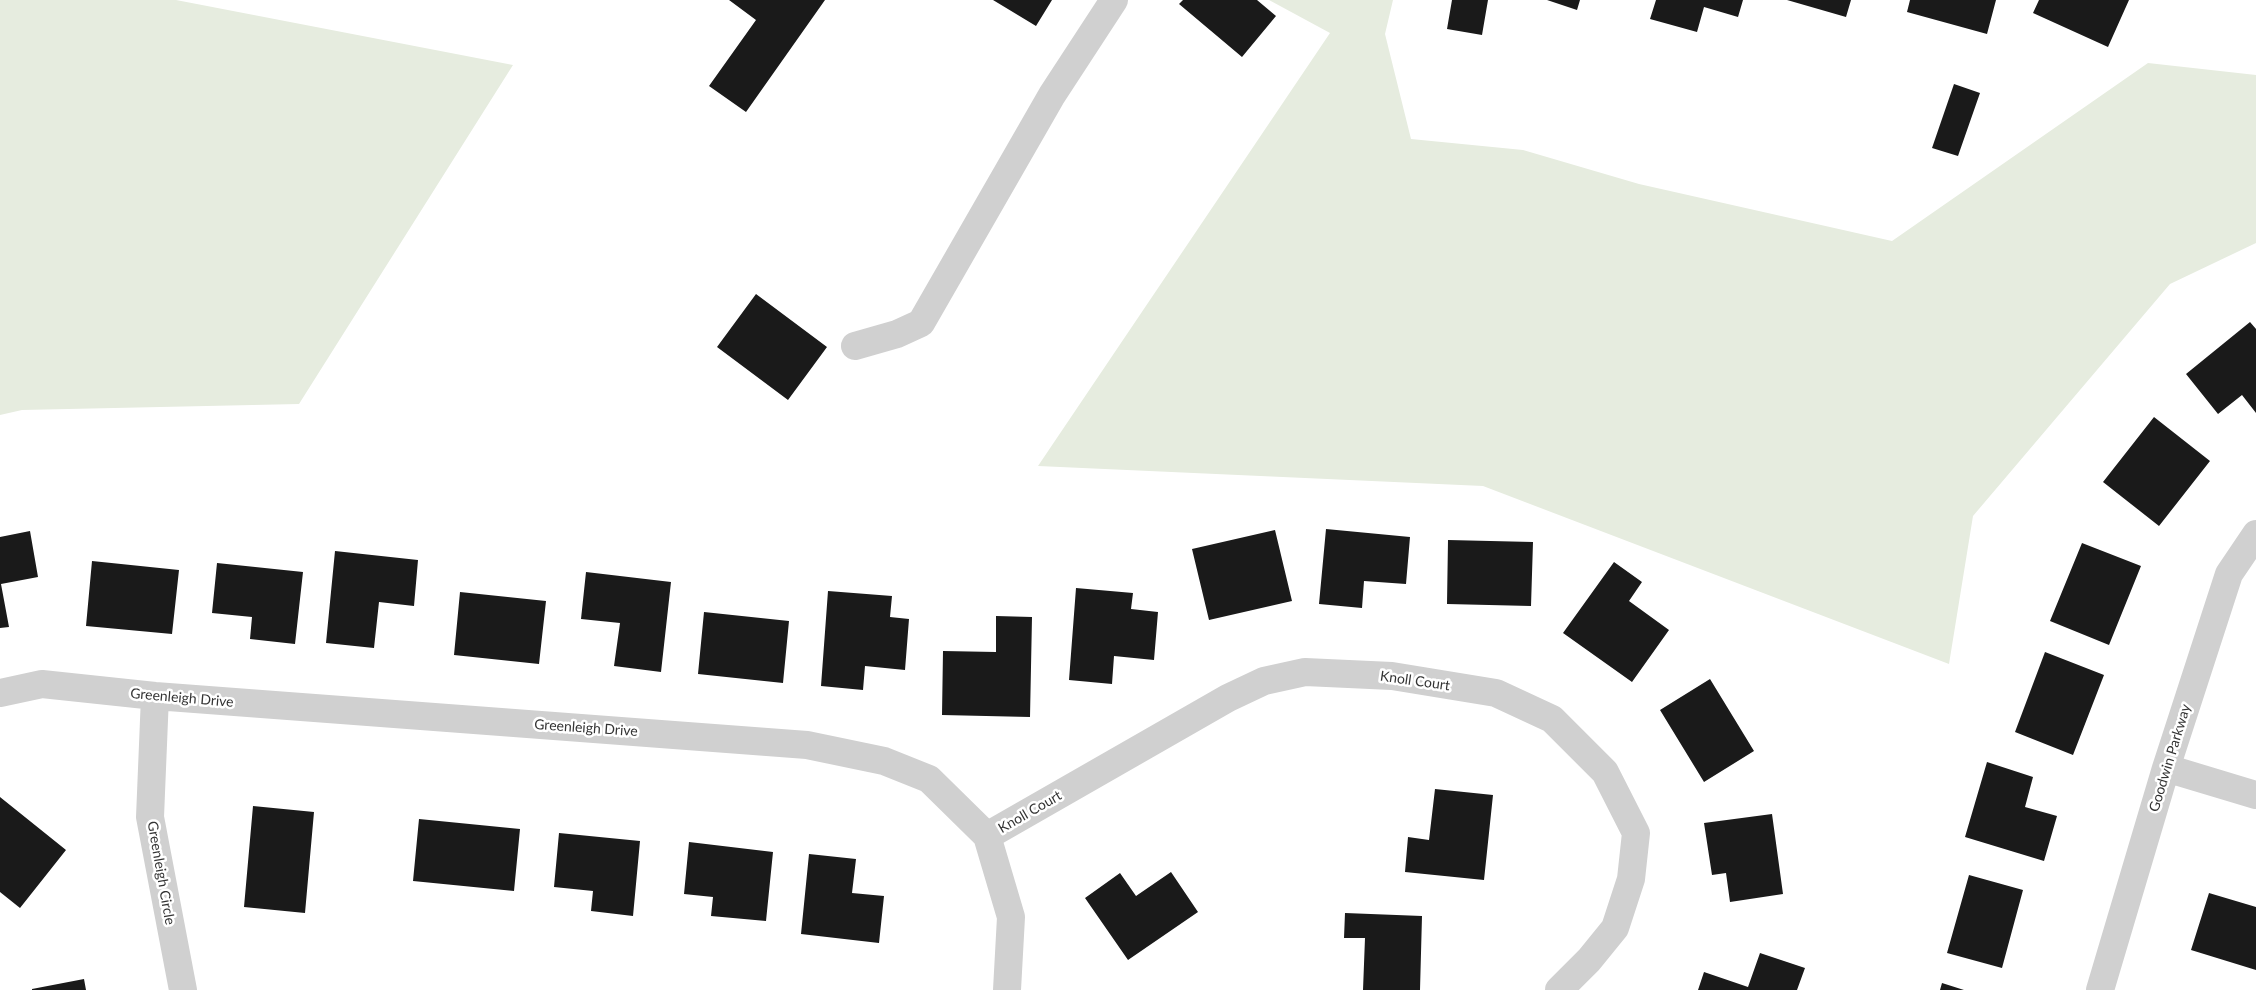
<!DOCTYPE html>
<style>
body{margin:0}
canvas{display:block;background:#fff}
</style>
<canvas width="2256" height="990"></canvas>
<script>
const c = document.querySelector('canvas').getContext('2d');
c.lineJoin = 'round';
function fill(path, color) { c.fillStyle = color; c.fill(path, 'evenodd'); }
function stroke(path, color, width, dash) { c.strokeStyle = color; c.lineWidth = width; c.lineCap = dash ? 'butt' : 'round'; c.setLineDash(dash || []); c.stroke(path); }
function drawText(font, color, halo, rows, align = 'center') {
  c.font = font + ' Lato,sans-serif'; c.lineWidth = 5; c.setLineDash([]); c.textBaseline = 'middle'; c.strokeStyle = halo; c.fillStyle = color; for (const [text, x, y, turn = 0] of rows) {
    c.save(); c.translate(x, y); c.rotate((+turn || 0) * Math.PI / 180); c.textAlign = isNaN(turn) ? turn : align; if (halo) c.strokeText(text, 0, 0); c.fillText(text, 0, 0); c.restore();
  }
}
const green = new Path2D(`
 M0,0H176L513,65L299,404L22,410L0,415Z
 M1269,0H1393L1385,34L1411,139L1523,150L1639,184L1892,241L2148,63L2256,75V243L2170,284L1973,516L1949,664L1483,486L1038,466L1330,33Z`);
const building = new Path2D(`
 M729,0H825L746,112L709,86L756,20Z
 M993,0H1052L1036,26Z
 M1183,0H1257L1276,16L1242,57L1179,4Z
 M1452,0H1488L1482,35L1447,29Z
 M1547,0H1580L1577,10Z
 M1656,0H1743L1738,17L1704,7L1697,32L1650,19Z
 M1787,0H1851L1846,17Z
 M1910,0H1996L1987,34L1907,12Z
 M2039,0H2129L2108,47L2033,13Z
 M1954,84L1980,93L1958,156L1932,148Z
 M756,294L827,347L788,400L717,347Z
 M2250,322L2256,329V413L2242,395L2218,414L2186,374Z
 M2154,417L2210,461L2159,526L2103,482Z
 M1326,529L1410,537L1406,584L1364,581L1362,608L1319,604Z
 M1275,530L1292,601L1209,620L1192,549Z
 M30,531L38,577L1,584L9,627L0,628V537Z
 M1448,540L1533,542L1531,606L1447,604Z
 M2082,543L2141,566L2109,645L2050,621Z
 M335,551L418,560L414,606L379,602L374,648L326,643Z
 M92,561L179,570L172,634L86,626Z
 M1614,562L1642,582L1629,601L1669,630L1632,682L1563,633Z
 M217,563L303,572L295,644L250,639L252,617L212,613Z
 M586,572L671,582L661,672L614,666L620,623L581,619Z
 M1076,588L1133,593L1131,609L1158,612L1154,660L1114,656L1112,684L1069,680Z
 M828,591L892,596L890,617L909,619L905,670L865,666L863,690L821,686Z
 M460,592L546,601L539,664L454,655Z
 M704,612L789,621L783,683L698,674Z
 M996,616L1032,617L1030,717L942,715L943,651L996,652Z
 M2045,652L2104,675L2073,755L2015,732Z
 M1710,679L1754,751L1704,782L1660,710Z
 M1987,762L2033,777L2025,807L2057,816L2044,861L1965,837Z
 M1435,789L1493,795L1484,880L1405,872L1408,837L1429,840Z
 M0,797L66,850L20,908L0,892Z
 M253,806L314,812L305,913L244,907Z
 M1772,814L1783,894L1730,902L1726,873L1712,875L1704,823Z
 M419,819L520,829L514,891L413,881Z
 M559,833L640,841L633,916L591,911L593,891L554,887Z
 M689,842L773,852L766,921L711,916L713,897L684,894Z
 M809,854L856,859L852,893L884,896L879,943L801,934Z
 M1171,872L1198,912L1128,960L1085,898L1120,873L1136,896Z
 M1969,875L2023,890L2002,968L1947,953Z
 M2209,893L2256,907V970L2191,950Z
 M1345,913L1422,916L1420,990H1363L1365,938H1344Z
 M1760,953L1805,968L1797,990H1698L1704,972L1748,987Z
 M84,979L86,990H32V989Z
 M1942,983L1964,990H1940Z`);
const minor = new Path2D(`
 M855,346L897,334L921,323L1052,95L1114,0
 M0,693L42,684L155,696L807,745L884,761L929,779L987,836L1011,917L1007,990
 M155,696L150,817L183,990
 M2166,768L2256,795
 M987,836L1228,698L1264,681L1305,672L1392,676L1496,693L1552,719L1605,772L1636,833L1631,879L1615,928L1589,960L1559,990
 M2100,990L2166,768L2229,574L2256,534`);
const streetNames = [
 ["Knoll Court",1415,681,8],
 ["Greenleigh Drive",182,698,5],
 ["Greenleigh Drive",586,728,4],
 ["Goodwin Parkway",2170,758,-73],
 ["Knoll Court",1030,812,-30],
 ["Greenleigh Circle",161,873,80]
];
fill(green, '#e6ecdf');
fill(building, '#1a1a1a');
stroke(minor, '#d0d0d0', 28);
drawText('14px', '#333', '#fff', streetNames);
</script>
